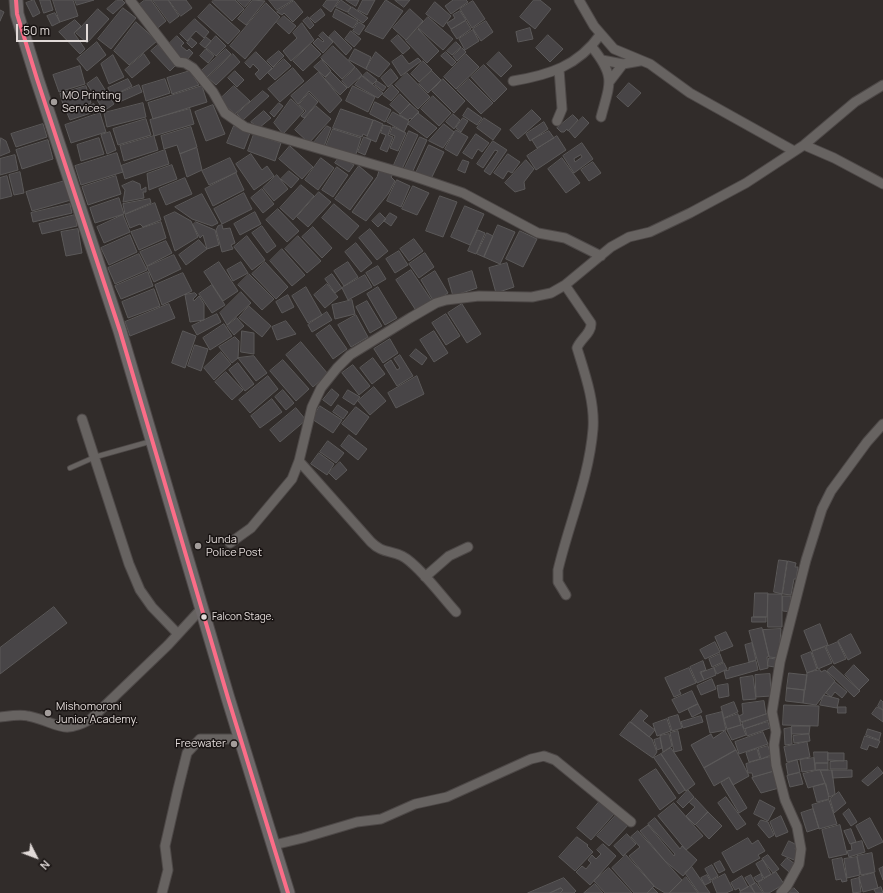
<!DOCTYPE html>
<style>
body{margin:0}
#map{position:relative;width:883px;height:893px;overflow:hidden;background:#312c2a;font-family:Manrope,sans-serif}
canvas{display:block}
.north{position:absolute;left:16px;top:837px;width:40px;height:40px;-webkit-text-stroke:3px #191413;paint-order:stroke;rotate:132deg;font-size:11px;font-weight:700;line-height:16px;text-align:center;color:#e1dad8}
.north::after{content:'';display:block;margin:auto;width:14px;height:18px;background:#e1dad8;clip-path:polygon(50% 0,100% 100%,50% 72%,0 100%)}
.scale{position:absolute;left:16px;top:24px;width:72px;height:18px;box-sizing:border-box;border:2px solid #e1dad8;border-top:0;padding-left:5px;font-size:12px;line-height:14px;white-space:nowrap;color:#e1dad8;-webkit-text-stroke:3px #191413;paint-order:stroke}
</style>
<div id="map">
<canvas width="883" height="893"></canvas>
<div class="north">N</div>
<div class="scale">50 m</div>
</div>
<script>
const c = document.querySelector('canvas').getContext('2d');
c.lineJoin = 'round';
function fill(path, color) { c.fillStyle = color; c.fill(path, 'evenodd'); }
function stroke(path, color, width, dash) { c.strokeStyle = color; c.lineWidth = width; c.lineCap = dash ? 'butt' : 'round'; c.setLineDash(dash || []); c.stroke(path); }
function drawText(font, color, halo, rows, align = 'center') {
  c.font = font + ' Manrope,sans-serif'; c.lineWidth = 3; c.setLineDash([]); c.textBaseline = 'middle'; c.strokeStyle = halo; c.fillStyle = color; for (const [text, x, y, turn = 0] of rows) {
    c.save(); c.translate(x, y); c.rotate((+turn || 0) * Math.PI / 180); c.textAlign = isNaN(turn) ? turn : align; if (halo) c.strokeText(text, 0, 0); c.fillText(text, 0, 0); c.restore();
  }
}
const building = new Path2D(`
 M34,0L40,13L33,17L26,3Z
 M40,0H50L53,10L44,13Z
 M53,0H73L78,16L60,22Z
 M75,0H94L77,5Z
 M117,0H122L125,3L113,14L107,9Z
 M145,0H151L166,21L154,31L136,7Z
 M153,0H168L179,16L170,23Z
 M169,0H186L192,8L181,16Z
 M214,0H235L244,9L232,21L212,2Z
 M237,0H251L245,7Z
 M253,0L265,1L246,25L238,19Z
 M269,0H293L277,10Z
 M327,0H339L331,12L323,6Z
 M341,0L351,7L347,12L336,7Z
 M346,0H359L356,6Z
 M363,0H375L367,15L358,10Z
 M386,0L403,11L383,39L365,31Z
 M395,0H410L404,7Z
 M466,0L468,2L451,14L445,6L453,0Z
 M534,0H540L551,9L535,29L520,17Z
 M294,1L303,12L293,22L284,13L282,15L277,12Z
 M473,1L485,19L472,28L460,9Z
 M435,2L451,16L443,27L426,14Z
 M266,3L280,17L245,59L230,46Z
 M210,4L240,31L228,44L198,17Z
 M352,7L368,18L363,23L348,13Z
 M123,8L136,18L111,49L98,39Z
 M98,9L109,19L87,43L76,33Z
 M321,9L325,15L315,23L310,18Z
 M336,9L358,21L353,28L333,17Z
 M410,9L423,21L406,40L393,28Z
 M0,10L4,12L0,21Z
 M460,11L466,20L451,29L447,23L455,18L453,15Z
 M55,13L60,22L52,26L47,16Z
 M284,16L296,26L289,34L277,23Z
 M308,17L314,25L310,29L303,21Z
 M428,17L453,39L443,50L418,28Z
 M195,19L209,32L204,38L196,31L187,41L180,34Z
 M75,20L81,26L74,33L85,49L80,54L59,32Z
 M466,21L471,29L457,39L451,30Z
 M486,21L493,32L481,41L473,29Z
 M136,22L157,41L129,65L114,51Z
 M359,22L365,26L359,35L353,31Z
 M302,23L314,40L291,61L283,51L297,38L293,33Z
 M530,28L533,39L518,42L516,32Z
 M418,29L439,51L427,63L406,41Z
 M473,30L479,41L465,50L459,39Z
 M335,31L352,48L346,55L329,37Z
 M351,31L361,39L354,47L345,39Z
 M323,32L333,42L323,53L313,43L318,38L323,42L324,41L319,36Z
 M398,35L410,48L403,54L391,41Z
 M548,35L563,49L550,62L536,48Z
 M177,36L184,43L181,46L187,51L189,49L193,53L185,62L167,46Z
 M216,36L226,46L216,56L206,48Z
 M206,37L211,41L205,48L200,44Z
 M191,38L197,43L192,48L187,43Z
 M97,42L106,55L87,71L77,59Z
 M456,42L461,47L452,55L447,51Z
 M311,44L321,54L303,71L293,61Z
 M158,45L176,65L170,71L151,51Z
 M333,46L355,67L342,79L321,58Z
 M462,48L466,52L457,61L453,56Z
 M206,49L214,56L208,63L200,56Z
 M226,49L231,54L207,77L199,73Z
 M355,49L371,57L366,69L349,60Z
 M279,51L284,56L273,67L267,61Z
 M256,52L272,68L260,80L255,74L259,70L253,64L250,68L245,63Z
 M376,52L390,64L379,77L366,69Z
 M446,52L456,62L452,66L441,56Z
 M499,52L512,66L501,77L487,64Z
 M144,54L150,63L132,78L125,70Z
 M233,54L240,62L216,85L208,78Z
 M466,54L479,67L456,89L444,77Z
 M113,55L124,77L109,84L101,64Z
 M402,55L409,64L418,58L421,61L401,76L392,62Z
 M284,59L291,66L275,80L268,73Z
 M322,60L331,71L325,77L314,67Z
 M423,61L432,70L419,82L411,74Z
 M484,65L507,89L494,102L471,77Z
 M80,66L85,84L59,92L53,75Z
 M293,68L304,81L280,102L268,89Z
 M356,68L362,75L348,88L342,81Z
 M391,69L398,78L388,87L381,78Z
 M190,71L199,85L172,94L167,78Z
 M235,71L244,80L237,87L228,78Z
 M432,71L441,80L428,93L419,84Z
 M319,72L342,100L330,113L309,91L298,104L291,96Z
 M331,72L347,88L340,95L325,79Z
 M367,72L377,80L373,84L363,76Z
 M407,73L430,97L418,109L395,85Z
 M362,76L383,93L378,98L355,85Z
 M97,77L114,104L104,111L87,84Z
 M128,79L132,86L112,96L108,88Z
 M165,79L170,93L146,101L142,86Z
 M443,79L465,101L454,113L432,91Z
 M469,79L493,103L481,114L457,90Z
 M377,81L386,87L383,91L375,85Z
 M629,83L641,93L628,107L617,97Z
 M139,85L142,92L117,103L113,96Z
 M392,85L399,92L391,101L383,95Z
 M86,86L91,103L65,111L60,94Z
 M202,86L207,102L153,119L148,103Z
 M234,86L250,101L235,114L219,100Z
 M353,86L375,97L368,112L346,101Z
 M263,91L269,96L243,120L237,114Z
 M309,93L318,102L304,118L301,116L306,111L299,105Z
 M400,94L410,104L400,114L390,105Z
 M433,96L451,113L439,126L421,109Z
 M291,99L304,111L283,134L274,123Z
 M375,102L391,110L385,122L370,114Z
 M143,103L146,117L107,127L104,113Z
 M279,103L283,106L274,117L270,113Z
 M94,104L97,111L70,120L67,113Z
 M410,104L419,112L412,119L410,118L408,120L400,115Z
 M213,105L225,134L206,141L195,112Z
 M316,106L331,119L309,143L295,130Z
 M468,108L482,118L477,125L463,116Z
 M190,109L194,124L154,136L150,120Z
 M341,109L373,120L367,136L363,134L362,137L333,128Z
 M532,110L541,119L518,139L510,130Z
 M264,111L271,118L259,128L251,122Z
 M393,112L409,121L404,132L387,122Z
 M100,113L106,132L71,143L65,125Z
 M418,113L437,128L427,138L408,124Z
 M453,114L460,120L454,129L446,122Z
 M573,115L578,120L568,131L567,129L564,132H561L557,128Z
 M583,117L589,123L575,138L569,131Z
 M463,118L468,121L461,132L456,128Z
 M484,118L501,129L493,140L477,128Z
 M146,119L151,135L118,145L113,129Z
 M374,120L383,124L376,142L367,138Z
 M544,122L548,129L530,141L526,134Z
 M43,124L47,137L16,147L11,134Z
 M444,124L454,132L443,148L429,141Z
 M384,125L391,127L388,135L393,137L387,152L380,149L386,135L381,133Z
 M234,126L250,133L244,149L227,143Z
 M327,126L331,128L323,149L312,145Z
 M191,127L197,147L180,154L177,145L164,149L161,136Z
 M393,127L406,133L398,151L390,148L395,136L390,134Z
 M333,129L361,138L355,157L325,149Z
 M456,130L468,137L457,156L445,149Z
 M409,131L418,135L402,169L394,165Z
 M549,131L554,138L537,148L532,140Z
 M110,132L116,150L107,154L101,135Z
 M254,134L281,143L275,161L248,151Z
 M476,134L489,143L482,152L478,149L472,159L463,153Z
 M154,136L158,150L124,161L120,146Z
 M557,136L566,150L536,170L527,156Z
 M364,137L371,140L365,155L358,152Z
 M420,137L427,140L412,173L404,170Z
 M1,138L6,141L10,152L0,156Z
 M99,138L104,154L81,161L77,145Z
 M48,140L53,159L22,169L16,150Z
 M493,141L507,150L490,175L484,171L498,151L495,150L483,168L477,164Z
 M582,143L593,159L574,173L563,156ZM581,155L582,157L575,162L574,159Z
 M429,145L444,152L430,181L416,173Z
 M290,146L313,167L302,179L279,159Z
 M197,148L202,170L187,177L180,154Z
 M165,150L169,164L125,179L121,166Z
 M117,153L123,172L81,185L75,166Z
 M251,154L262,170L267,166L274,176L254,190L236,164Z
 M508,154L520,162L512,173L508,171L503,179L494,173Z
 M15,155L18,170L0,175V159Z
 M340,156L354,165L349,172L335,163Z
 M230,158L237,172L209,185L202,171Z
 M321,158L334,168L318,190L305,180Z
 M562,158L580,183L566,193L548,169Z
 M463,160L469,162L465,173L458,170Z
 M526,160L534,169L524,182L525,189L515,192L505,183Z
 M593,162L601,173L589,181L581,170Z
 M172,165L177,179L149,190L147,174Z
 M359,166L373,178L350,210L335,199Z
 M337,167L348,175L333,197L322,190Z
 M380,169L393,174L391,177L395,181L388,194L366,221L352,212L377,177Z
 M289,171L299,179L291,188L281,179Z
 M20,172L24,193L14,195L9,175Z
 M236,173L244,190L213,206L205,189Z
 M277,175L288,189L274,201L263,188Z
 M7,176L12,196L0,199V178Z
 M116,176L121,194L88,205L82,187Z
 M185,178L192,194L166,205L159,189Z
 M397,180L410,186L401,207L387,201Z
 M65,181L71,200L32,211L26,192Z
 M133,181L140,184L141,190L146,187V192H143L144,198L123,202L125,190L122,186Z
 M301,185L314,196L293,220L280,208Z
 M413,186L429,193L417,215L402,209Z
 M262,189L274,204L263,213L251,198Z
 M319,192L331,202L308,227L297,217Z
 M244,193L252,209L222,224L214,209Z
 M202,194L218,223L212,226L192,219L175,207Z
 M440,196L457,202L443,237L426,231Z
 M119,198L124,214L95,223L90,208Z
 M150,199L151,203L125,214L123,204Z
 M155,203L161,220L143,227L140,224L130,228L125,215Z
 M70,204L72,213L33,222L31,213Z
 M334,204L359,226L347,240L322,218Z
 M465,206L484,214L470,245L451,237Z
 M278,209L299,231L287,242L266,220Z
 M175,212L191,221L198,237L175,251L164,217Z
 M255,212L261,224L240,235L234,224Z
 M380,213L386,219L378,227L372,221Z
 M390,213L397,217L391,226L384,221Z
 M75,215L77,226L42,234L39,224Z
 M123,215L130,232L104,243L97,227Z
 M161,222L166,238L139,250L131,232Z
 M196,222L215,230L219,245L207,249L203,235L200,238L193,225Z
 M222,225L223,229L230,228L235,243L231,245L233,249L222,252L216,230L218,226Z
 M498,225L515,232L500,264L484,257Z
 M262,226L276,246L267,253L252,233Z
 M313,227L332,248L322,258L302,237Z
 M78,229L82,253L66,256L61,232Z
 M370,229L388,251L377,260L359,238Z
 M478,230L485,233L476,254L468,251Z
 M520,231L537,239L523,267L506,259Z
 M487,233L493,236L484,257L477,254Z
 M130,235L137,252L109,265L101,248Z
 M247,236L265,260L252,270L234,247Z
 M298,236L321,261L307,273L285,249Z
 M414,239L423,251L409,261L400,249Z
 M199,240L207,249L186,265L179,255Z
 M166,241L172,253L147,266L140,252Z
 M356,243L372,263L361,272L345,252Z
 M282,249L305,275L292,286L270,261Z
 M399,251L408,265L395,273L386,259Z
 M425,253L434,267L419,278L409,264Z
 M139,254L147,270L115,284L108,268Z
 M174,255L181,269L154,282L147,267Z
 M219,262L238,291L223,301L204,272Z
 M241,262L248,273L233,281L227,270Z
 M265,262L288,287L276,299L252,274Z
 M348,262L358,277L344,286L334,271Z
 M507,263L514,287L496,293L489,268Z
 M378,266L386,279L374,286L366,273Z
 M411,270L432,301L417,312L396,280Z
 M435,271L448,293L434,302L421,280Z
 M472,271L477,288L453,296L448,279Z
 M148,272L153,286L121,299L115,286Z
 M183,273L192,291L162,305L155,285Z
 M249,274L274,299L262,310L238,285Z
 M332,274L342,288L335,293L325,279Z
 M365,275L372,287L348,300L342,288Z
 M327,284L338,297L325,308L314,295Z
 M212,285L225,305L212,313L199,294Z
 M306,287L322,315L308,323L292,296Z
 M378,287L397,318L385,325L367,294Z
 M154,289L160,306L128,318L122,302Z
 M241,292L251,303L227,325L220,313Z
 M195,293L197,295L193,299L194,301L199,296L204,304V320L190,322L185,295Z
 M288,295L294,307L282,313L276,302Z
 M352,300L355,314L335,319L332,305Z
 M367,301L382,326L370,333L356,307Z
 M169,304L175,318L130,336L125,322Z
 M462,304L481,334L467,343L448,313Z
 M249,306L271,326L262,337L239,318Z
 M327,312L332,320L312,332L308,325Z
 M217,314L221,322L197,335L192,326Z
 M446,314L460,336L446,345L432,323Z
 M356,315L368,337L351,347L338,325Z
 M237,318L244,326L234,335L227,326Z
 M286,321L296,334L277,340L272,327Z
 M224,324L232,336L210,350L203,338Z
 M330,325L347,349L333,359L316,335Z
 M183,331L196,336L185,368L172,363Z
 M242,331L254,333V354L241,352Z
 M434,331L448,353L434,362L420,340Z
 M235,337L239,341L238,358L232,363L219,347Z
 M390,339L398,353L383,363L374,349Z
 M301,342L328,374L313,387L286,355Z
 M195,345L208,349L201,371L188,366Z
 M416,349L427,358L422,365L410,356Z
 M221,352L231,364L214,380L204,368Z
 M400,355L413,376L397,386L384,365L391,360L397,370L400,368L394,359Z
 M254,356L267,373L256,381L238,358Z
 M373,358L385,374L372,384L360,368Z
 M283,360L309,389L296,401L270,371Z
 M238,363L254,384L245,391L229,370Z
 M353,365L370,386L359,395L342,373Z
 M226,372L243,390L232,400L215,382Z
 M268,376L278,389L250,413L239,400Z
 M417,376L424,394L396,408L388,393Z
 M374,387L386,401L370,415L358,401Z
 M332,389L339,395L331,406L323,400Z
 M283,390L294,403L286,410L275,397Z
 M348,390L360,397L354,405L343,398Z
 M272,399L282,412L260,428L251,416Z
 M338,405L348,412L343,419L333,412Z
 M320,406L342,420L333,433L312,419Z
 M356,407L369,417L356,435L342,424Z
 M296,408L306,420L280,442L270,430Z
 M349,435L367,449L358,460L341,446Z
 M328,441L344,453L336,463L320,452Z
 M319,453L334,464L327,475L311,464Z
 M340,462L347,470L336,480L329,473Z
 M779,560L787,561L782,594L774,592Z
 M788,561L796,563L795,567H798L796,579H794L791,595L783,594Z
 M755,593H768L767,617H754Z
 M768,594H782V627H768Z
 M783,596H791V612L783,611Z
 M54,607L67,623L0,674V648Z
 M752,617H766V622H752Z
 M820,624L828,645L812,651L804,631Z
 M762,628L769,656L767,657L768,668L760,670L749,631Z
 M781,629L779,658L769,657L763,630Z
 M726,632L733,646L721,651L715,637Z
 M851,634L861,653L848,660L838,641Z
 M715,642L720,652L705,659L700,650Z
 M838,642L846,659L834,664L826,647Z
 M752,643L756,660L749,662L745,645Z
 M825,647L832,663L818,669L812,652Z
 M811,652L817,669L807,673L801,656Z
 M720,654L723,662L712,667L709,659Z
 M769,658L776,659L775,667L768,666Z
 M703,661L706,670L700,672L704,680L697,683L690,667Z
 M756,661L758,670L726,679L724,671L729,670V668Z
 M724,663L727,669L717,674L714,668Z
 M854,665L869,680L859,690L845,675Z
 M833,666L860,691L854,697L827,671Z
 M689,668L696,683L679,690L681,694L674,697L665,678Z
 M714,668L716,675L704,680L701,673Z
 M820,670L821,672L825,670L835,681L816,705L803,703L807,673Z
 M789,673L807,675L805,690L787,688Z
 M770,674L771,696L756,697L755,675Z
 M753,676L756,699L743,700L740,678Z
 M712,679L716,689L701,695L697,686Z
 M835,682L847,692L842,698L835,692L831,697L826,693Z
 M728,684L729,696L719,698L717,686Z
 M787,688L804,690L803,703L786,701Z
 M692,691L698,704L679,713L672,700Z
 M824,695L839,699L837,708L820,705Z
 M881,700L883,702V710L878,706Z
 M764,701L766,714L741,722L739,716L743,714L742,704Z
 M734,702L738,712L724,718L721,707Z
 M698,704L702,712L692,717L688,709Z
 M784,705L819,706L818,726L783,725Z
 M838,707H846V713H838Z
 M877,707L883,710V722L872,714Z
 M641,710L648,716L643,721L655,730L649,737L631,722Z
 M722,712L726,730L710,733L706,716Z
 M738,714L741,725L727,729L724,719Z
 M767,714L769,720L744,729L742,723Z
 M678,715L682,728L672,731L668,718Z
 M701,716L703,722L683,728L681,722Z
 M667,719L671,731L657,736L653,724Z
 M630,722L652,739L657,752L653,758L620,735Z
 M768,722L770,728L747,736L745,729Z
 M742,725L746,735L732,740L727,730Z
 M792,726H810L809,734H792Z
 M791,728L792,744L785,745L784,729Z
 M868,729L881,733L879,740L866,735Z
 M678,731L682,750L674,752L670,733Z
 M725,731L736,750L704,768L691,745L711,734L713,738Z
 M763,732L768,744L739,754L735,742Z
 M669,734L672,746L663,752L660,736Z
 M809,734L810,741L794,743L793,736Z
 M865,736L880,741L877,748L869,745L867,750L861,748Z
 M660,738L662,748L657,750L654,740Z
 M807,742L810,757L787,762L784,747Z
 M768,746L771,755L761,759L758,749Z
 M671,748L695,784L686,791L661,754Z
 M757,749L760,759L749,762L746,753Z
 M736,750L749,776L733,785L729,777L714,786L704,768Z
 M814,752H828V763H815Z
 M828,753H844V761L828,760Z
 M661,754L685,790L679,794L654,758Z
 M770,757L774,771L753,777L752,773H748L746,764Z
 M814,758L815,770L802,772L800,760Z
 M797,760L800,772L788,775L786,764Z
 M847,761V769H830V762Z
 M816,763H828V770H816Z
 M878,767L883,773L868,786L862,781Z
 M656,769L676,798L660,810L639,780Z
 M820,770L825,783L808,788L803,774Z
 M821,770H832L835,794L830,797Z
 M832,770H852V777L833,778Z
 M776,771L779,788L761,793L752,778Z
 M800,773L803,784L790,787L787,776Z
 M729,778L747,808L739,813L721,783Z
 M826,784L829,799L817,802L813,787Z
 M688,790L694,797L683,808L677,802Z
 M839,792L846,803L834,813L830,799Z
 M726,797L746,824L737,830L718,803Z
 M695,798L708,812L695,825L686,816L695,807L690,803Z
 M760,800L775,808L768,821L754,814Z
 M829,800L837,824L819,829L812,805Z
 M600,801L614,814L591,840L577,828Z
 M674,803L703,836L686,850L658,816Z
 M813,809L819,828L807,832L801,813Z
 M849,809L857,822L851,826L843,814Z
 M708,812L722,826L709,839L696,825Z
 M617,814L629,824L609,846L597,836Z
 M781,816L788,832L776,837L770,822Z
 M655,818L680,849L682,846L697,860L683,876L665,861L640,831L648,825L674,856L675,854L648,824Z
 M870,818L883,842L868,849L856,826Z
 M761,820L768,822L774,835L769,838L758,825Z
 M840,825L847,854L829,858L822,830Z
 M851,829L856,842L850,844L844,831Z
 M638,831L682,880L669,893H665L655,887L629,856L640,847L631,837Z
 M627,834L636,844L623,856L614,846Z
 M577,837L588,845L587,846L593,852L575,871L559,857Z
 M748,838L752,844L758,840L765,851L758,855L760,858L733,873L722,853Z
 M789,841L797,845L795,849L799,850L794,860L782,855Z
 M862,841L865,852L849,857L847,851L852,850L851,844Z
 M603,844L616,856L590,885L576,872L582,866L586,869L591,863L588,860L592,855L596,859L601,854L597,850Z
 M872,853L875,872L861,875L857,856Z
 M626,855L654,886L647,893H634L612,868Z
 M768,855L779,869L773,873L762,859Z
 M857,857L860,875L847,878L844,859Z
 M787,858L795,864L789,872L781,865Z
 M842,858L847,881L842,882L841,879L836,880L832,860Z
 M763,860L771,874L764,878L756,864Z
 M720,861L725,870L719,873L714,864Z
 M712,865L718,876L711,880L705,869Z
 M692,867L710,893H699L685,873Z
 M883,867V880L879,869Z
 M609,868L632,893H605L594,881Z
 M776,872L784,884L769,893H764L758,883Z
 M874,873L878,888L863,892L859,877Z
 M725,874L733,890L726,893H717L712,881Z
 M761,874L763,879L757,882L754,878Z
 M707,875L711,882L705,885L701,878Z
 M751,875L755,883L750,886L745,878Z
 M742,876L748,887L740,891L739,888L735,890L731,883Z
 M686,877L698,893H670Z
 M564,878L576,891L574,893H560L563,890L561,888L550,893H528Z
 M859,878L861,892L853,893L851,880Z
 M756,883L763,893H755L751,886Z
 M595,884L603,893H584Z
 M750,886L755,893H740V892Z
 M881,887L883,893H876L874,890Z
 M561,888L563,890L560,893H550Z
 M653,888L658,893H648Z
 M794,888L799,893H789Z`);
const lane = new Path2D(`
 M70,468L95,457L152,441`);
const street = new Path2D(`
 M130,0L178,62L185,63L193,68L213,92L225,113L245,127L413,176L463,193L538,233L565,238L601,256
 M579,0L594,26L614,49L650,64L690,93L794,151
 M592,47C616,77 610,83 601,117
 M602,60L623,64L640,61
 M513,81C549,75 578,66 600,35
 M610,81L623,64
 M557,121L562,109L559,69
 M804,145L834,158L883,184
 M565,285L591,323C592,333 580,339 577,348C585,374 595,402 593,429C589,478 569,523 558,570V582L566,595
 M82,419L129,564L140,590L152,607L178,634
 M299,461L371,542C382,553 389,550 402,556C418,564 443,598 456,612
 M230,543L251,528L292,479L299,461L312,407L321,388L337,368L350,355L410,318L436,303L446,300L479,296L532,297L551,293L565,285L611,247L629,237L650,232L690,213L746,183L804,145L855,102L883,85
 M425,577L449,556L468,547
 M0,717C9,716 20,714 28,716C58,722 61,736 91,719L168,645L202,608
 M274,845L303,838L357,822L381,819L415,804L447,797L531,759L544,756L555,760L631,822
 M162,893L168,870L165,846L178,789L187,753L200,739H240
 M781,893L787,886L799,864L801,849L797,827L785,800L776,765L774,745L776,732L772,712L780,662L806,560L822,509L831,491L867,442L883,424`);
const secondary = new Path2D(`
 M16,0L17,14L37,79L120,331L228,698L288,893`);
const bus1 = new Path2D(`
 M16,0L17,14L37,79L120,331L228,698L288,893`);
const markers = [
 [54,102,4,"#a39d9b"],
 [198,546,4,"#a39d9b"],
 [204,617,3.5,"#e1dad8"],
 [48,713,4,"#a39d9b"],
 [234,744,4,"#a39d9b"]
];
const busNames = [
 ["Falcon Stage.",212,617]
];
const poiNames = [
 ["MO Printing",62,96],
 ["Services",62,109],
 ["Junda",206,540],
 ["Police Post",206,553],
 ["Mishomoroni",56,707],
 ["Junior Academy.",56,720],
 ["Freewater",226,744,"right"]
];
fill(building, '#484547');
stroke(building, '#5b5959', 1);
stroke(lane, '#4d4847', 6);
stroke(street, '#4d4847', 11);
stroke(secondary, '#4d4847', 15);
stroke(lane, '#676361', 4.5);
stroke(street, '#676361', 9);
stroke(secondary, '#6d6869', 13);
stroke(bus1, '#fb6d88', 4);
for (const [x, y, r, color] of markers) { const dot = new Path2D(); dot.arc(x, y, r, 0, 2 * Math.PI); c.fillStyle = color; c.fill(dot); stroke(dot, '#191413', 1.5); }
drawText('10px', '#e1dad8', '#191413', busNames, 'left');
drawText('11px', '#e1dad8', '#191413', poiNames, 'left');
</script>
